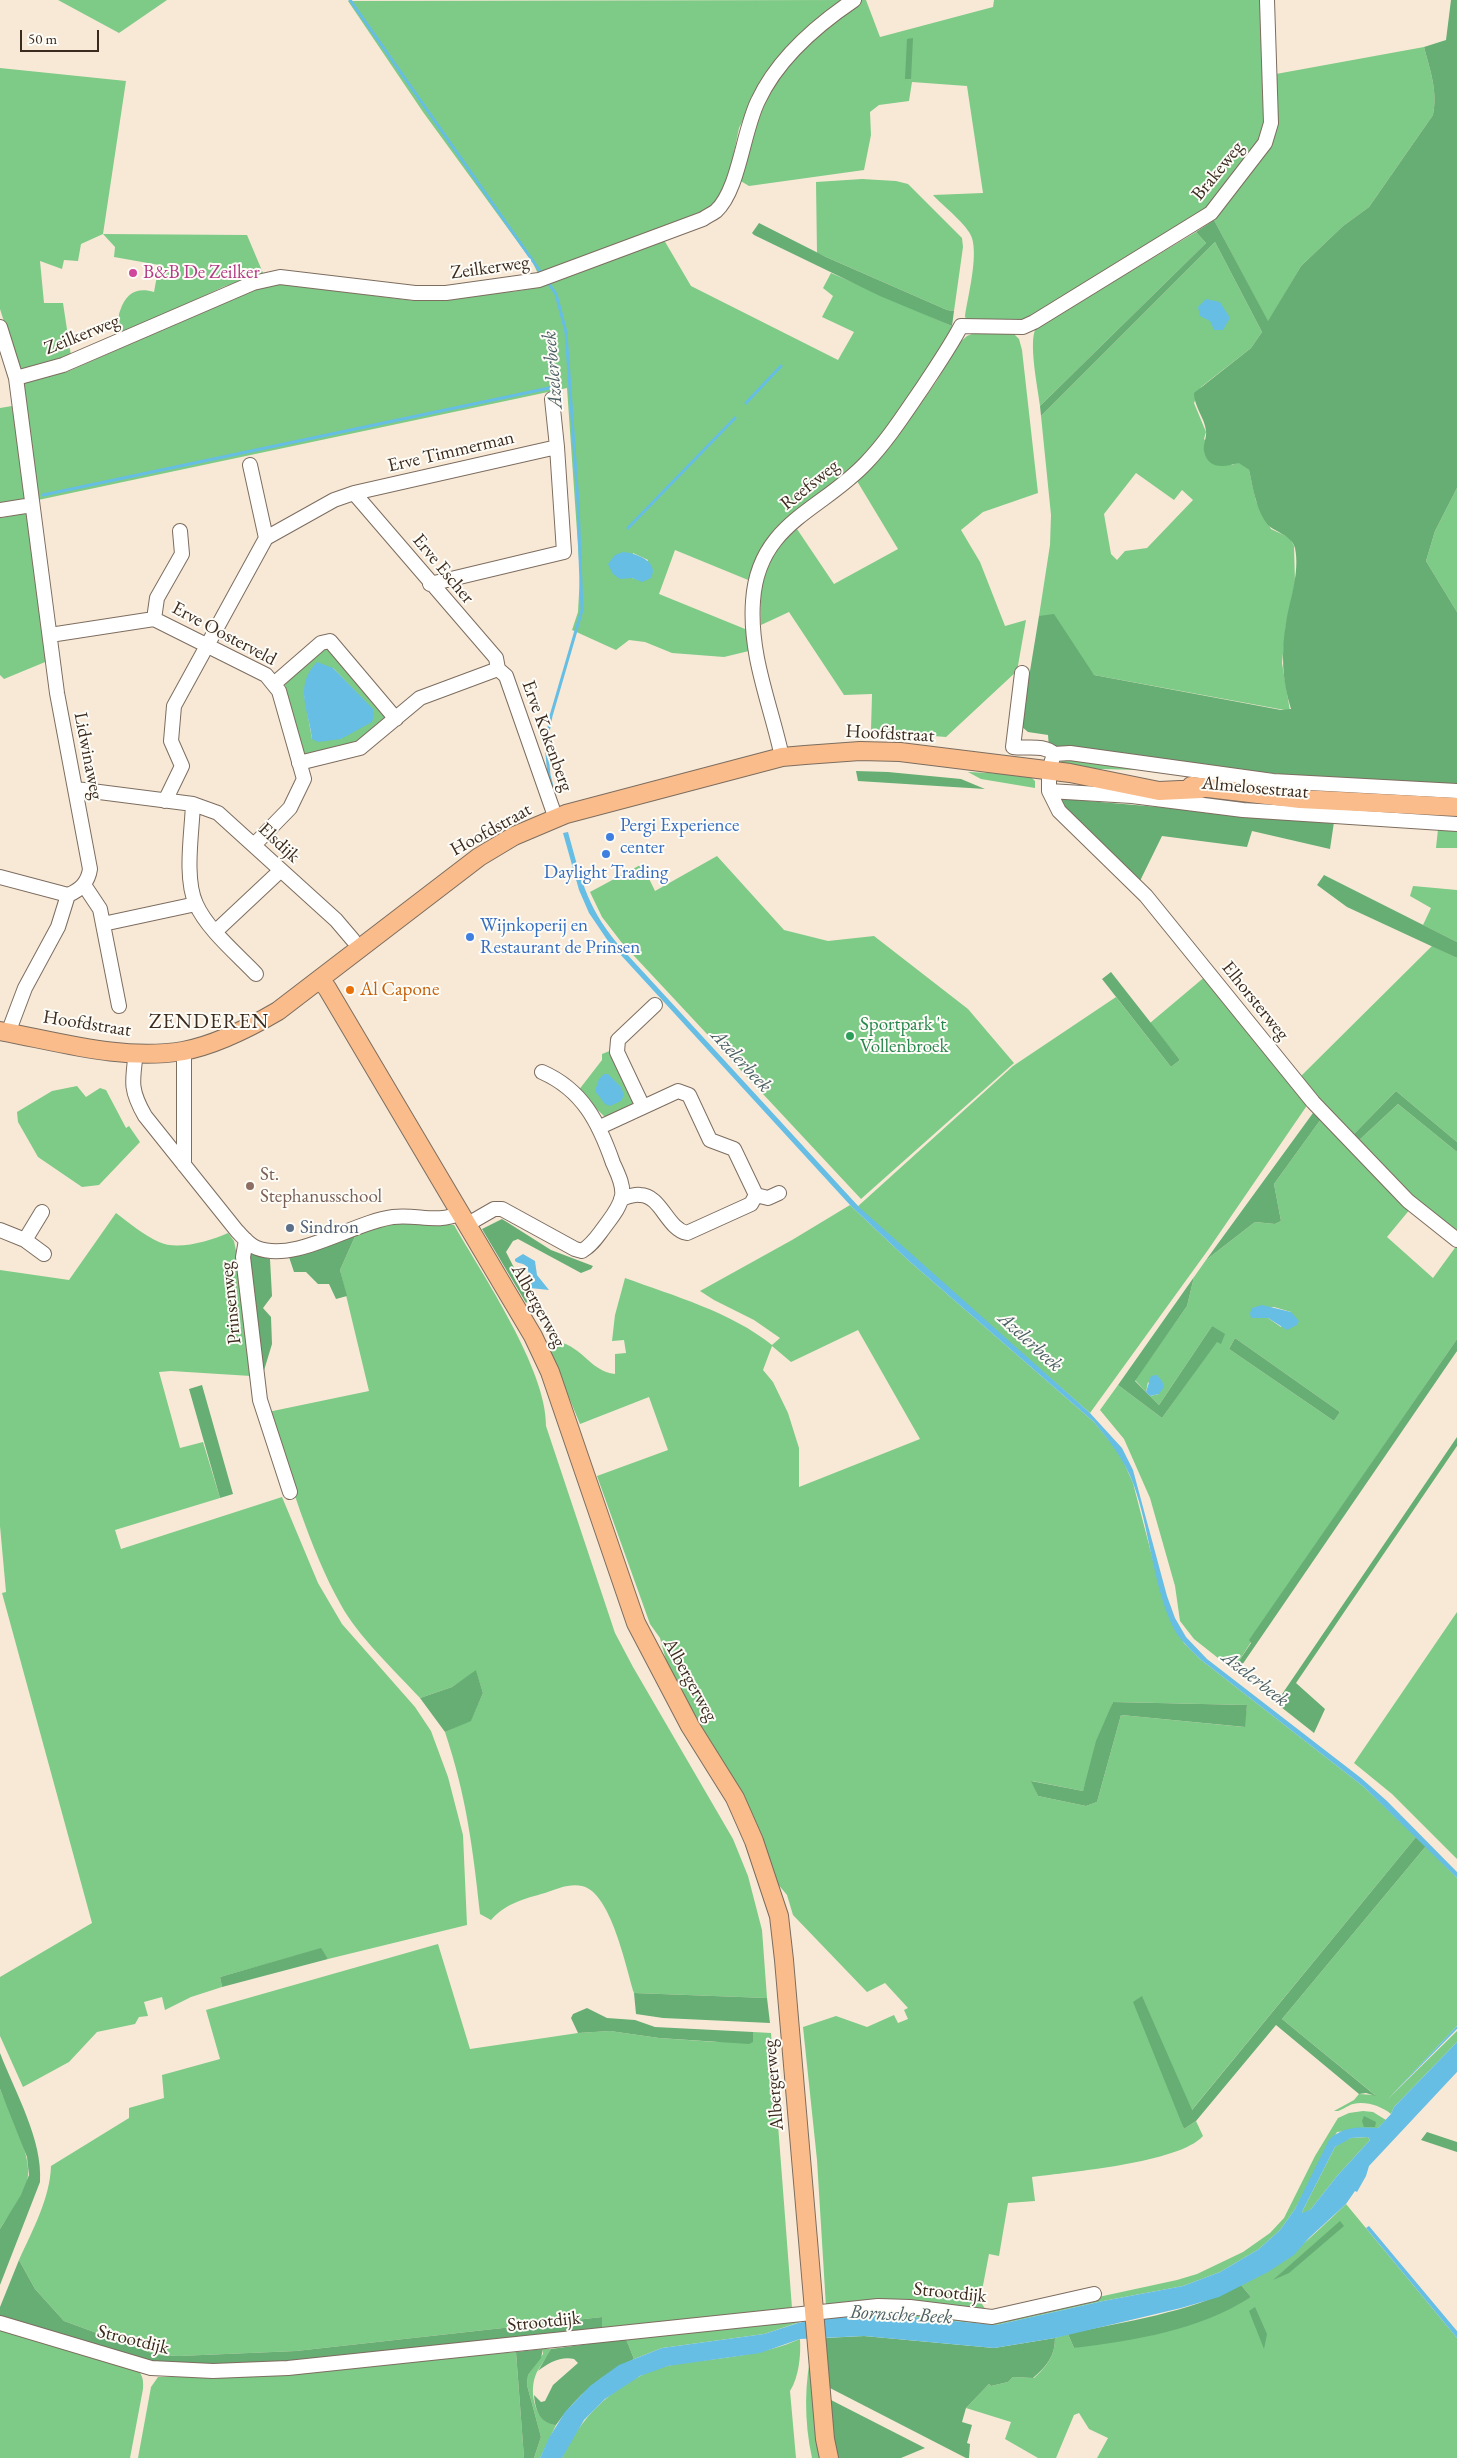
<!DOCTYPE html>
<style>
body{margin:0}
#map{position:relative;width:1457px;height:2458px;overflow:hidden;background:#f8e9d7;font-family:"EB Garamond",serif}
canvas{display:block}
.scale{position:absolute;left:20px;top:30px;width:79px;height:22px;box-sizing:border-box;border:2px solid #3b2a1e;border-top:0;padding-left:6px;font-size:15px;line-height:18px;white-space:nowrap;color:#3b2a1e;-webkit-text-stroke:4px #fdfcf7;paint-order:stroke}
</style>
<div id="map">
<canvas width="1457" height="2458"></canvas>
<div class="scale">50 m</div>
</div>
<script>
const c = document.querySelector('canvas').getContext('2d');
c.lineJoin = 'round';
function fill(path, color) { c.fillStyle = color; c.fill(path, 'evenodd'); }
function stroke(path, color, width, dash) { c.strokeStyle = color; c.lineWidth = width; c.lineCap = dash ? 'butt' : 'round'; c.setLineDash(dash || []); c.stroke(path); }
function drawText(font, color, halo, rows, align = 'center') {
  c.font = font + ' "EB Garamond",serif'; c.lineWidth = 4; c.setLineDash([]); c.textBaseline = 'middle'; c.strokeStyle = halo; c.fillStyle = color; for (const [text, x, y, turn = 0] of rows) {
    c.save(); c.translate(x, y); c.rotate((+turn || 0) * Math.PI / 180); c.textAlign = isNaN(turn) ? turn : align; if (halo) c.strokeText(text, 0, 0); c.fillText(text, 0, 0); c.restore();
  }
}
const green = new Path2D(`
 M58,0H167L119,33Z
 M843,0L755,96L739,128L727,186L713,209L539,276L533,263L423,112L348,1Z
 M861,0H866L880,37L993,7L994,0H1261L1266,128L1260,141L1206,211L1034,317L1016,323L966,320L965,316C968,296 978,258 972,238C968,225 943,206 933,195L983,193L967,86L912,82L909,101L879,105L870,112L871,135L864,170L749,186L739,180C752,129 769,81 806,43C822,27 843,14 861,0Z
 M1424,47C1430,70 1438,91 1433,115L1369,207L1343,226L1301,266L1268,322L1214,220L1267,150L1275,133L1276,74Z
 M0,68L126,81L103,234L247,235L263,273L223,287L121,335C120,328 117,317 120,311C126,293 137,287 154,292L159,265L114,257L115,247L103,234L81,244L78,261L64,260L62,269L40,261L44,303H63L71,356L19,370L0,309Z
 M862,179L896,181L908,184L962,238L963,247L954,311L947,310L817,253L816,182Z
 M1196,232L1206,243L1040,406C1038,389 1028,341 1036,328Z
 M664,240L691,286L838,360L854,332L822,317L833,296L823,288L831,273L952,326L947,344L860,466L800,512L753,582L675,550L659,594L750,631L753,650L724,657L672,653L645,642L629,640L616,650L572,630L578,612L580,575L567,388L38,500L21,382L69,371L257,288L273,283L416,301L518,291L544,286L574,275ZM633,553L648,560L639,580L632,578Z
 M1215,242L1262,332L1251,348L1201,387L1194,403L1206,432L1204,439L1232,465L1239,462L1249,470L1256,501L1271,529L1290,538L1294,546L1295,582L1286,625L1282,663L1290,711L1094,675L1039,616L1050,545L1051,515L1041,416ZM1136,473L1174,500L1182,490L1193,500L1147,548L1125,551L1117,560L1111,554L1104,514Z
 M977,332L1013,333L1019,339L1022,350L1038,493L983,512L961,530L980,562L1005,626L1026,620L1017,671L946,737L873,731L871,730L872,694L844,695L789,612L761,625C760,601 760,571 774,551C779,543 789,536 797,529L834,584L898,549L857,481L889,448L936,382L959,343L967,336Z
 M12,406L26,501L0,504V408Z
 M1457,488V612L1426,561L1435,531Z
 M28,513L50,660L4,679L0,675V518Z
 M326,646L382,709L385,718L362,740L311,757L303,753L300,745L285,685L286,678ZM333,668L372,709L341,739H312L304,694Z
 M1063,758L1138,770L1066,768L1061,761Z
 M968,772L1029,775L1035,781V788L981,779Z
 M1438,829L1457,830V848H1436Z
 M717,856L784,930L828,941L874,936L968,1009L1014,1063L861,1199L622,943L602,917L590,892L642,864L655,891Z
 M1413,886L1457,890V942L1423,925L1431,908L1410,896Z
 M1432,946L1457,958V1142L1396,1091L1351,1137L1300,1077Z
 M1207,975L1308,1104L1208,1250L1090,1413L856,1208L1013,1066L1116,997L1171,1067L1180,1060L1150,1023Z
 M612,1050L635,1100L633,1104L606,1118L578,1091L602,1060V1054Z
 M77,1086L86,1097L100,1088L106,1090L126,1128L129,1126L140,1142L99,1185L82,1187L38,1157L18,1122L17,1112L52,1091Z
 M1398,1104L1457,1152V1232L1410,1194L1356,1143Z
 M1321,1119L1354,1155L1411,1208L1387,1237L1433,1278L1457,1245V1339L1250,1640L1251,1642L1239,1661L1242,1665L1237,1673L1194,1639L1180,1621L1175,1586L1150,1498L1124,1439L1100,1410L1118,1385L1162,1418L1217,1341L1220,1343L1212,1326L1159,1405L1150,1396L1159,1394L1148,1382L1146,1392L1135,1380L1187,1306L1194,1277L1206,1260L1255,1222L1275,1224L1281,1221L1274,1184ZM1274,1307L1291,1312L1281,1327L1268,1318H1251L1254,1309ZM1235,1338L1340,1412L1334,1421L1229,1349Z
 M850,1205L908,1260L1094,1422L1120,1454L1133,1483L1164,1603L1184,1643L1200,1659L1364,1787L1416,1837L1191,2111L1142,1997L1184,2129L1196,2121L1203,2136C1179,2163 1069,2172 1032,2177L1035,2201L1008,2203L999,2256L989,2254L980,2301L988,2313L826,2307L817,2160L803,2027L836,2016L867,2027L894,2015L898,2023L908,2019L904,2010L908,2008L885,1983L867,1992L793,1915L787,1895L777,1883L750,1814L673,1686L660,1638L650,1624L597,1476L668,1450L649,1397L580,1424L546,1342C579,1337 588,1372 615,1374V1354L626,1353L624,1340L612,1341L615,1315L625,1278C674,1296 731,1312 772,1345L780,1338L754,1320L714,1300L700,1291L792,1240ZM858,1330L920,1439L799,1487V1448L788,1413L773,1382L763,1370L772,1346L791,1362ZM1113,1702L1247,1705L1244,1727L1121,1715L1097,1802L1086,1806L1038,1796L1032,1781L1083,1791Z
 M116,1213C129,1223 144,1235 159,1242C177,1251 210,1241 228,1233L234,1241L236,1251L251,1376L171,1371L159,1372L180,1448L203,1442L220,1498L115,1530L121,1549L282,1497L318,1583L342,1624L415,1707L431,1731L448,1777L463,1835L467,1925L328,1959L320,1949L220,1977L222,1987L191,1997L165,2010L162,1997L144,2002L148,2016L139,2017L135,2024L97,2032L69,2062L23,2087L0,2036V1977L92,1923L2,1593L6,1592L0,1526V1270L69,1280Z
 M408,1222L454,1225C482,1274 547,1370 546,1426L615,1633L633,1667L733,1839L748,1876L762,1930L767,1998L634,1993C626,1968 611,1892 582,1886C570,1883 556,1889 545,1893C524,1899 506,1903 491,1920L480,1914C473,1848 466,1795 445,1732L471,1720L483,1693L476,1671L452,1687L420,1698C396,1672 357,1635 341,1605C309,1548 288,1474 268,1412L369,1391L340,1270L357,1232L384,1224Z
 M1457,1612V1859L1392,1794L1354,1763Z
 M1426,1846L1457,1878V2026L1388,2099L1457,2031V2042L1394,2107L1391,2114C1381,2106 1366,2101 1353,2104C1346,2106 1341,2112 1334,2111L1354,2100L1359,2094L1375,2095L1282,2019Z
 M438,1944L470,2049L578,2033L610,2031L659,2038L716,2042H753V2032L771,2033L792,2308L602,2330V2317L296,2351L179,2356L157,2355L64,2321L35,2289L19,2260C32,2231 50,2199 51,2166L129,2118V2108L164,2098L162,2075L220,2059L206,2010Z
 M0,2089C10,2114 36,2161 26,2185C21,2201 8,2215 0,2229Z
 M1363,2111L1373,2112L1386,2120L1378,2128L1337,2132L1295,2209L1280,2230L1259,2249L1220,2272L1183,2286L1103,2301L996,2325L890,2315L823,2318L878,2310L992,2320L1177,2280L1197,2274L1243,2252L1270,2233L1284,2218L1315,2156L1338,2118L1349,2113Z
 M1351,2138L1368,2137L1370,2140L1337,2176L1311,2209L1303,2214L1302,2212L1335,2147L1343,2141Z
 M1346,2204L1457,2338V2458H1097L1108,2438L1089,2429L1079,2413L1074,2415L1056,2458H1038L1005,2439L1011,2422L966,2408L989,2384L991,2386L1008,2382L1013,2377L1034,2378C1047,2366 1055,2356 1055,2338L1068,2334L1074,2348L1251,2297L1241,2285C1286,2264 1310,2238 1346,2204Z
 M799,2320L800,2322L764,2334L662,2348L634,2359L626,2339Z
 M0,2329L131,2364C141,2372 144,2376 143,2389L130,2458H0Z
 M800,2339C801,2355 799,2377 790,2391L796,2458H562C583,2410 629,2370 683,2363C722,2358 764,2355 800,2339Z
 M813,2345L822,2458H812C804,2421 804,2382 813,2345Z
 M543,2349H551C547,2359 538,2367 535,2377C529,2394 536,2424 556,2425L540,2458H534L541,2437L527,2385L528,2375L543,2354Z
 M516,2352L524,2458H138L151,2387L158,2377H216Z`);
const forest = new Path2D(`
 M1451,0H1457V488L1435,531L1426,561L1457,612V787C1320,781 1185,764 1049,748L1048,735L1028,732L1021,726L1039,616L1054,614L1094,675L1281,710L1291,709C1282,680 1281,653 1286,623C1290,598 1300,573 1295,548C1291,533 1272,533 1265,521C1255,505 1253,487 1249,470L1239,463C1224,467 1208,470 1204,451C1203,444 1207,437 1206,431C1205,418 1194,407 1194,393L1251,348L1262,332L1215,242L1041,416L1040,406L1206,243L1196,232L1214,220L1268,321L1301,266L1343,226L1369,207L1433,115C1438,91 1430,70 1424,47L1446,40Z
 M913,38L911,79H905L907,39Z
 M759,223L826,257L947,310L954,311L952,326L880,296L754,235L752,233Z
 M856,771L888,772L961,779L985,789L858,781Z
 M1053,798L1334,822L1330,849L1252,831L1247,847L1162,836L1139,883Z
 M1324,875L1457,942V958L1347,907L1317,885Z
 M1111,972L1180,1060L1171,1067L1102,979Z
 M1396,1091L1457,1142V1152L1398,1104L1356,1143L1351,1137Z
 M1313,1113L1321,1119L1274,1184L1281,1221L1275,1224L1255,1222L1206,1260Z
 M502,1219L551,1250L593,1266L591,1269L581,1273L518,1239L513,1241L506,1252L530,1299L526,1303L482,1229Z
 M357,1232L340,1270L347,1296L336,1299L329,1284H318L306,1272H294L289,1257Z
 M249,1253L270,1259L272,1296L263,1308L271,1317L272,1344L262,1377Z
 M1194,1277L1187,1306L1135,1381L1159,1405L1212,1326L1225,1334L1221,1344L1217,1342L1162,1418L1118,1385Z
 M1235,1338L1340,1412L1334,1421L1229,1349Z
 M1457,1339V1351L1242,1665L1239,1661L1251,1643L1249,1640Z
 M202,1385L233,1494L220,1498L189,1389Z
 M1457,1437V1446L1296,1683L1325,1709L1314,1733L1276,1703Z
 M476,1670L483,1693L471,1721L445,1732L420,1698L452,1687Z
 M1113,1702L1247,1705L1245,1727L1121,1715L1097,1802L1086,1806L1038,1796L1031,1781L1083,1791L1096,1741Z
 M1416,1837L1426,1846L1282,2019L1376,2096L1366,2093L1359,2094L1276,2025L1196,2121L1184,2129L1133,2002L1142,1996L1192,2110Z
 M321,1948L328,1959L222,1987L220,1977Z
 M634,1993L767,1998L770,2023L663,2018L636,2014Z
 M587,2008L607,2018L635,2020L655,2027L753,2032V2042L749,2044L659,2038L610,2031L578,2033L571,2018L573,2014Z
 M0,2053C15,2092 43,2140 40,2182L0,2285V2229L21,2195L29,2175L27,2157L0,2089Z
 M1364,2116L1376,2122L1375,2127H1364L1362,2121Z
 M1427,2132L1457,2142V2152L1421,2140Z
 M1340,2221L1344,2226L1289,2273L1273,2280Z
 M19,2260L35,2289L64,2321L157,2355L179,2356L296,2351L602,2317V2330L267,2366L161,2364L0,2319V2307Z
 M1241,2285L1251,2297C1197,2331 1136,2340 1074,2348L1068,2334C1126,2321 1189,2313 1241,2285Z
 M1255,2307L1267,2334L1264,2349L1249,2311Z
 M864,2336L994,2348L1055,2338C1055,2356 1047,2366 1033,2378L1013,2377L1008,2382L991,2386L989,2384L966,2408L962,2422L972,2425L967,2443L970,2444L969,2458H966L828,2387L825,2338Z
 M626,2339L634,2359C602,2374 576,2396 556,2425C540,2424 535,2409 534,2395L541,2402L545,2401L553,2385L578,2363L574,2359C561,2356 548,2363 538,2371L551,2349Z
 M543,2349L541,2358L528,2375L527,2385L541,2437L534,2458H524L516,2352Z
 M829,2399L925,2448L901,2458H835Z`);
const water = new Path2D(`
 M1206,299L1220,302L1230,318L1223,330H1214L1210,321L1200,316L1198,307Z
 M623,552C635,553 660,561 651,578L642,582L632,578L620,579L613,574L608,564L615,555Z
 M317,662L333,668L373,709L374,715L372,722L341,739L318,742L312,739C309,710 293,687 317,662Z
 M568,832C582,883 588,911 624,951L860,1208L1090,1413L1122,1448L1133,1470L1167,1596L1175,1618L1186,1637L1207,1659L1361,1778L1387,1801L1457,1872V1878L1364,1787L1200,1659C1190,1649 1179,1639 1173,1627C1152,1582 1150,1529 1133,1483C1124,1459 1110,1442 1094,1422L908,1260L850,1205L608,941L589,913L579,890L563,833Z
 M604,1074H608L621,1087L624,1095L621,1101L610,1106L605,1104L595,1091L599,1079Z
 M523,1254L535,1261L537,1275L549,1290L530,1288L528,1284C528,1279 531,1267 523,1264C521,1263 517,1263 515,1261V1259Z
 M1262,1305L1291,1312L1299,1321L1297,1325L1287,1330L1268,1318H1251L1250,1313L1252,1308Z
 M1157,1375L1162,1381L1164,1387L1159,1394L1150,1396L1146,1392L1151,1376Z
 M1457,2026V2029L1388,2099Z
 M1457,2042V2072L1369,2166L1366,2176L1357,2192L1355,2191L1346,2204L1309,2238L1294,2255L1268,2272L1219,2297L1181,2308L1055,2338L994,2348L864,2336L800,2339L760,2353L668,2366L640,2376L605,2399L584,2420L562,2458H540L549,2438L565,2412L590,2386L619,2365L662,2348L764,2334L798,2323L823,2318L890,2315L996,2325L1103,2301L1183,2286L1220,2272L1259,2249L1280,2230L1295,2209L1329,2140C1342,2126 1360,2127 1378,2128L1391,2114L1394,2107ZM1351,2138L1368,2137L1370,2140L1337,2176L1311,2209L1303,2213L1302,2212L1335,2147Z
 M1369,2226L1457,2331V2338L1366,2228Z`);
const stream = new Path2D(`
 M350,0L542,274
 M547,281L556,294L566,332L578,502L582,610L551,716L546,744L549,775L554,794
 M746,403L781,366
 M43,495C213,458 384,424 554,387
 M628,528L735,418`);
const minor = new Path2D(`
 M0,327L16,378L57,693L90,869C88,883 80,890 68,895L0,877
 M16,378L63,365L253,283L280,277L415,293H446L539,280L703,219C707,216 712,214 716,211C739,190 743,131 758,101C777,60 817,25 854,0
 M552,399L557,447
 M250,465L266,538
 M354,493L557,447L564,552L430,584
 M0,510L32,505
 M154,619L157,598L182,554L180,531
 M50,635L154,619L266,675L279,691L304,779L290,808L254,845
 M498,669L506,676L556,819
 M1022,673L1013,747C1027,749 1044,744 1054,754
 M275,683L321,643L330,641L396,719
 M1054,754L1049,770V791L1059,811L1146,896L1313,1102L1408,1201L1457,1240
 M1054,754L1070,753L1273,781L1457,791
 M782,757C771,705 749,656 753,601C758,523 821,511 866,463C888,440 905,413 923,387C936,367 950,347 961,326L1023,327L1034,322L1211,213L1265,143L1271,123L1267,0
 M76,789L193,804L218,813L336,920L353,940
 M1049,791L1132,796L1243,810L1457,824
 M165,801L182,766L171,741L174,706L266,538L334,500L354,493L496,658L498,669L420,698L360,748L299,763
 M193,804C192,832 184,878 196,904C207,929 237,954 256,974
 M84,885L100,909L119,1006
 M103,924L196,904
 M216,931L281,870
 M8,1033L25,988L58,927L68,895
 M184,1051V1165
 M136,1053C132,1082 130,1090 145,1116L237,1231C243,1237 249,1245 257,1248C296,1263 353,1222 393,1217C418,1214 437,1224 461,1213
 M643,1107L617,1052L618,1040L655,1005
 M600,1127L678,1091L689,1095L710,1140L734,1149L756,1195L751,1204L687,1233C667,1229 661,1195 640,1195C634,1194 627,1197 621,1199
 M756,1195L768,1198L779,1193
 M468,1224L494,1209H502L575,1249L582,1251C592,1245 597,1237 603,1229C610,1219 620,1208 622,1196C624,1185 617,1172 613,1163C599,1123 583,1090 542,1072
 M0,1230L25,1240L42,1212
 M25,1240L44,1254
 M246,1240L243,1257L260,1400L290,1492
 M0,2323L151,2368L213,2371L288,2368L878,2306L910,2307L992,2317L1094,2294`);
const major = new Path2D(`
 M1191,786L1300,799L1457,807
 M320,980L327,988L533,1336L550,1372L636,1623L690,1726L735,1798L754,1841L779,1916L784,1960L825,2439L829,2458
 M0,1031C60,1042 122,1061 183,1051C216,1045 249,1028 278,1011L479,857L514,836L566,814L782,757L805,755L860,751L900,752L1070,773L1159,791L1201,789`);
const markers = [
 [133,273,5,"#d1479c"],
 [610,837,5,"#3f7fe0"],
 [606,854,5,"#3f7fe0"],
 [470,937,5,"#3f7fe0"],
 [350,990,5,"#e8710a"],
 [850,1036,5,"#2e9e5b"],
 [250,1186,5,"#8d6e63"],
 [290,1228,5,"#5c6f8a"]
];
const streetNames = [
 ["Brakeweg",1218,171,-51],
 ["Zeilkerweg",490,268,-8],
 ["Zeilkerweg",82,335,-22],
 ["Erve Timmerman",451,452,-13],
 ["Reefsweg",810,485,-39],
 ["Erve Escher",443,569,50],
 ["Erve Oosterveld",224,634,28],
 ["Hoofdstraat",890,734,3],
 ["Erve Kokenberg",547,736,70],
 ["Lidwinaweg",88,756,79],
 ["Almelosestraat",1255,788,5],
 ["Hoofdstraat",491,830,-29],
 ["Elsdijk",279,843,43],
 ["Elhorsterweg",1255,1001,51],
 ["Hoofdstraat",87,1024,9],
 ["Prinsenweg",231,1303,-96],
 ["Albergerweg",538,1306,61],
 ["Albergerweg",690,1680,61],
 ["Albergerweg",774,2085,-95],
 ["Strootdijk",950,2293,6],
 ["Strootdijk",544,2322,-6],
 ["Strootdijk",133,2340,14]
];
const hotelNames = [
 ["B&B De Zeilker",143,273]
];
const shopNames = [
 ["Pergi Experience",620,826],
 ["center",620,848],
 ["Daylight Trading",606,873,"center"],
 ["Wijnkoperij en",480,926],
 ["Restaurant de Prinsen",480,948]
];
const foodNames = [
 ["Al Capone",360,990]
];
const leisureNames = [
 ["Sportpark 't",860,1025],
 ["Vollenbroek",860,1047]
];
const educationNames = [
 ["St.",260,1175],
 ["Stephanusschool",260,1197]
];
const serviceNames = [
 ["Sindron",300,1228]
];
const waterNames = [
 ["Azelerbeek",553,370,-95],
 ["Azelerbeek",741,1061,47],
 ["Azelerbeek",1030,1342,42],
 ["Azelerbeek",1255,1679,38],
 ["Bornsche Beek",901,2315,3]
];
const quarterNames = [
 ["ZENDEREN",209,1022]
];
fill(green, '#7eca87');
fill(forest, '#66ae74');
fill(water, '#67bee4');
stroke(stream, '#67bee4', 3);
stroke(minor, '#7d6d5f', 16);
stroke(major, '#7d6d5f', 20);
stroke(minor, '#fff', 14);
stroke(major, '#f9bc8a', 18);
for (const [x, y, r, color] of markers) { const dot = new Path2D(); dot.arc(x, y, r, 0, 2 * Math.PI); c.fillStyle = color; c.fill(dot); stroke(dot, '#fdfcf7', 2); }
drawText('19px', '#3b2a1e', '#fdfcf7', streetNames);
drawText('19px', '#b23c85', '#fdfcf7', hotelNames, 'left');
drawText('19px', '#366cbe', '#fdfcf7', shopNames, 'left');
drawText('19px', '#c56008', '#fdfcf7', foodNames, 'left');
drawText('19px', '#27864d', '#fdfcf7', leisureNames, 'left');
drawText('19px', '#785e54', '#fdfcf7', educationNames, 'left');
drawText('19px', '#4e5e75', '#fdfcf7', serviceNames, 'left');
drawText('italic 20px', '#4a5e63', '#fdfcf7', waterNames);
c.letterSpacing = '1px';
drawText('21px', '#3b2a1e', '#fdfcf7', quarterNames);
c.letterSpacing = '0px';
</script>
